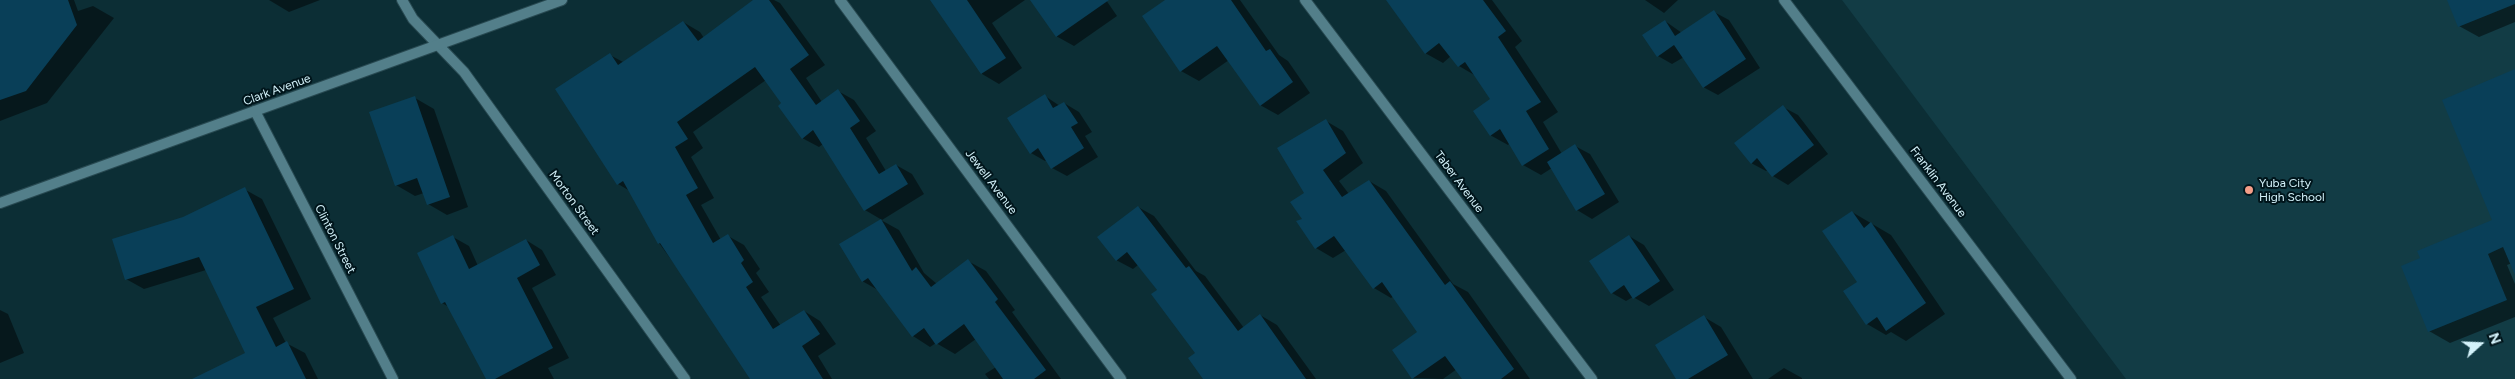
<!DOCTYPE html>
<style>
body{margin:0}
#map{position:relative;width:2515px;height:379px;overflow:hidden;background:#0c2e35;font-family:Figtree,sans-serif}
canvas{display:block}
.north{position:absolute;left:2455px;top:319px;width:50px;height:50px;-webkit-text-stroke:4px #00151b;paint-order:stroke;rotate:70deg;font-size:14px;font-weight:700;line-height:20px;text-align:center;color:#d3f2fa}
.north::after{content:'';display:block;margin:auto;width:18px;height:22px;background:#d3f2fa;clip-path:polygon(50% 0,100% 100%,50% 72%,0 100%)}
</style>
<div id="map">
<canvas width="2515" height="379"></canvas>
<div class="north">N</div>
</div>
<script>
const c = document.querySelector('canvas').getContext('2d');
c.lineJoin = 'round';
function fill(path, color) { c.fillStyle = color; c.fill(path, 'evenodd'); }
function stroke(path, color, width, dash) { c.strokeStyle = color; c.lineWidth = width; c.lineCap = dash ? 'butt' : 'round'; c.setLineDash(dash || []); c.stroke(path); }
function drawText(font, color, halo, rows, align = 'center') {
  c.font = font + ' Figtree,sans-serif'; c.lineWidth = 4; c.setLineDash([]); c.textBaseline = 'middle'; c.strokeStyle = halo; c.fillStyle = color; for (const [text, x, y, turn = 0] of rows) {
    c.save(); c.translate(x, y); c.rotate((+turn || 0) * Math.PI / 180); c.textAlign = isNaN(turn) ? turn : align; if (halo) c.strokeText(text, 0, 0); c.fillText(text, 0, 0); c.restore();
  }
}
const built = new Path2D(`
 M1842,0H2515V379H2126Z`);
const shadow = new Path2D(`
 M0,0H74L78,11L93,6L114,18L47,103L0,121Z
 M269,0H320L289,12Z
 M755,0H774L780,3L825,65L806,78L822,102L838,91L854,100L876,131L866,138L886,171L896,165L912,174L924,194L882,220L865,210L823,144L819,147L802,138L783,104L766,80L693,132L703,148L691,157L714,198L701,205L721,240L728,236L744,245L760,269L756,273L769,292L761,297L781,326L804,311L820,321L836,344L818,356L832,379H758L659,243L630,191L618,184L610,55L623,62L683,22L700,32L704,38Z
 M932,0H1025L992,23L1022,68L999,84L982,74Z
 M1032,0H1106L1117,16L1074,46L1056,36Z
 M1167,0H1240L1279,55L1288,61L1310,93L1278,115L1260,105L1229,60L1199,81L1181,71Z
 M1387,0H1492L1522,41L1515,47L1558,112L1543,122L1562,154L1575,146L1590,154L1619,202L1592,219L1577,210L1552,168L1541,175L1523,165L1510,143L1508,145L1490,135L1492,100L1476,76L1459,66L1451,56L1443,63L1425,53Z
 M1645,0H1678L1664,13Z
 M2449,0H2515V22L2479,37L2459,26Z
 M1714,12L1729,20L1760,68L1718,95L1703,87L1684,57L1672,64L1658,56L1665,21L1682,33Z
 M2515,71V262L2507,265L2515,284V317L2450,343L2429,331L2422,259L2493,221Z
 M1045,96L1060,106L1064,103L1079,112L1092,132L1085,136L1098,157L1067,176L1052,168L1047,160L1045,161L1031,153Z
 M415,98L434,109L468,207L447,215L428,204L424,193L415,196L396,185Z
 M1783,107L1798,115L1828,154L1788,185L1773,176L1768,170L1766,171L1751,163Z
 M1326,121L1343,131L1363,163L1339,181L1349,194L1369,181L1386,191L1453,284L1468,292L1530,379H1464L1457,369L1443,379L1413,378L1419,332L1394,296L1391,298L1374,288L1346,250L1333,258L1316,248L1304,219L1305,193Z
 M244,189L262,199L311,299L273,318L286,343L305,353L318,379H212L247,353L206,270L144,289L126,279L184,218Z
 M1138,207L1154,216L1196,271L1205,276L1244,328L1260,315L1277,325L1316,379H1205L1197,353L1158,291L1138,265L1133,269L1116,260Z
 M1852,212L1891,235L1945,314L1906,341L1891,332L1886,335L1867,324L1858,283Z
 M881,220L899,230L924,273L937,284L968,261L986,271L1015,310L1012,312L1061,379H989L985,374L996,367L976,339L955,354L936,343L930,347L913,336L878,290L862,281Z
 M1629,236L1644,245L1674,290L1649,306L1633,297L1626,301L1612,293Z
 M453,237L469,246L478,266L526,240L542,250L556,275L532,288L569,358L548,368L554,379H487L449,307L442,303Z
 M0,310L8,314L24,353L0,363Z
 M1704,317L1721,327L1753,379H1679Z
 M1784,368L1802,378V379H1768Z`);
const building = new Path2D(`
 M0,0H68L77,25L26,91L0,100Z
 M753,0H769L809,55L790,69L816,105L838,89L860,121L850,128L879,174L896,164L908,184L864,211L813,130L802,139L778,106L781,103L755,67L677,122L688,139L675,147L698,188L686,195L713,243L728,234L744,260L741,263L753,282L746,287L773,329L804,310L820,334L802,346L823,379H750L660,243L658,244L623,181L617,185L555,89L610,53L618,65L683,21L698,41Z
 M930,0H967L1006,58L981,74Z
 M1030,0H1109L1056,37Z
 M1165,0H1231L1266,51L1270,49L1293,82L1260,106L1217,46L1180,72L1142,16Z
 M1386,0H1483L1506,31L1498,37L1541,102L1526,111L1549,149L1522,166L1500,129L1490,136L1473,111L1490,99L1465,62L1458,67L1439,43L1425,54Z
 M2447,0H2515V4L2458,27Z
 M1714,10L1746,59L1703,88L1674,45L1657,57L1642,35L1665,20L1675,36Z
 M2515,69V275L2503,247L2488,254L2507,300L2428,332L2401,266L2420,258L2417,251L2492,220L2442,100Z
 M1045,94L1053,108L1064,102L1078,123L1071,127L1084,148L1051,169L1038,148L1030,154L1007,118Z
 M415,96L450,197L427,205L417,178L395,186L369,112Z
 M1783,105L1814,145L1772,177L1757,158L1751,164L1734,143Z
 M1326,119L1346,153L1323,170L1342,197L1369,180L1445,285L1450,281L1514,369L1501,379H1462L1445,356L1412,379L1392,350L1417,332L1382,282L1373,289L1334,236L1315,249L1296,221L1302,219L1290,202L1304,193L1277,148Z
 M1575,144L1605,194L1576,211L1547,162Z
 M245,187L294,289L256,307L276,347L287,341L306,379H192L245,353L199,257L125,280L112,239L183,217Z
 M1138,206L1186,268L1189,266L1238,331L1260,314L1306,379H1203L1188,358L1195,353L1151,294L1157,290L1127,252L1116,261L1097,237Z
 M1852,211L1864,228L1871,222L1926,303L1886,331L1877,317L1866,325L1843,291L1857,282L1822,231Z
 M881,219L912,271L916,267L931,287L968,259L998,299L995,302L1046,370L1034,379H1003L964,324L936,345L924,328L912,337L868,278L862,282L839,244Z
 M453,235L469,269L526,239L540,265L517,278L553,348L495,379H486L445,302L441,304L417,253Z
 M1629,235L1660,281L1633,299L1624,285L1611,294L1589,261Z
 M1704,315L1728,355L1688,379H1676L1655,345Z`);
const minor = new Path2D(`
 M402,0L413,19L464,72L685,379
 M840,0L1121,379
 M1305,0L1592,379
 M255,111L393,379`);
const tertiary = new Path2D(`
 M1784,0L2071,379
 M0,203L562,0`);
const markers = [
 [2249,190,5,"#f49e88"]
];
const streetNames = [
 ["Clark Avenue",277,90,-20],
 ["Jewell Avenue",991,182,53],
 ["Taber Avenue",1459,182,53],
 ["Franklin Avenue",1938,182,53],
 ["Morton Street",574,203,54],
 ["Clinton Street",335,239,63]
];
const poiNames = [
 ["Yuba City",2259,183],
 ["High School",2259,197]
];
fill(built, '#123c45');
fill(shadow, '#0007');
fill(building, '#093f58');
stroke(minor, '#284951', 12);
stroke(tertiary, '#284951', 12);
stroke(minor, '#537f8a', 10);
stroke(tertiary, '#537f8a', 10);
for (const [x, y, r, color] of markers) { const dot = new Path2D(); dot.arc(x, y, r, 0, 2 * Math.PI); c.fillStyle = color; c.fill(dot); stroke(dot, '#00151b', 2); }
drawText('12px', '#d3f2fa', '#00151b', streetNames);
drawText('12px', '#d3f2fa', '#00151b', poiNames, 'left');
</script>
